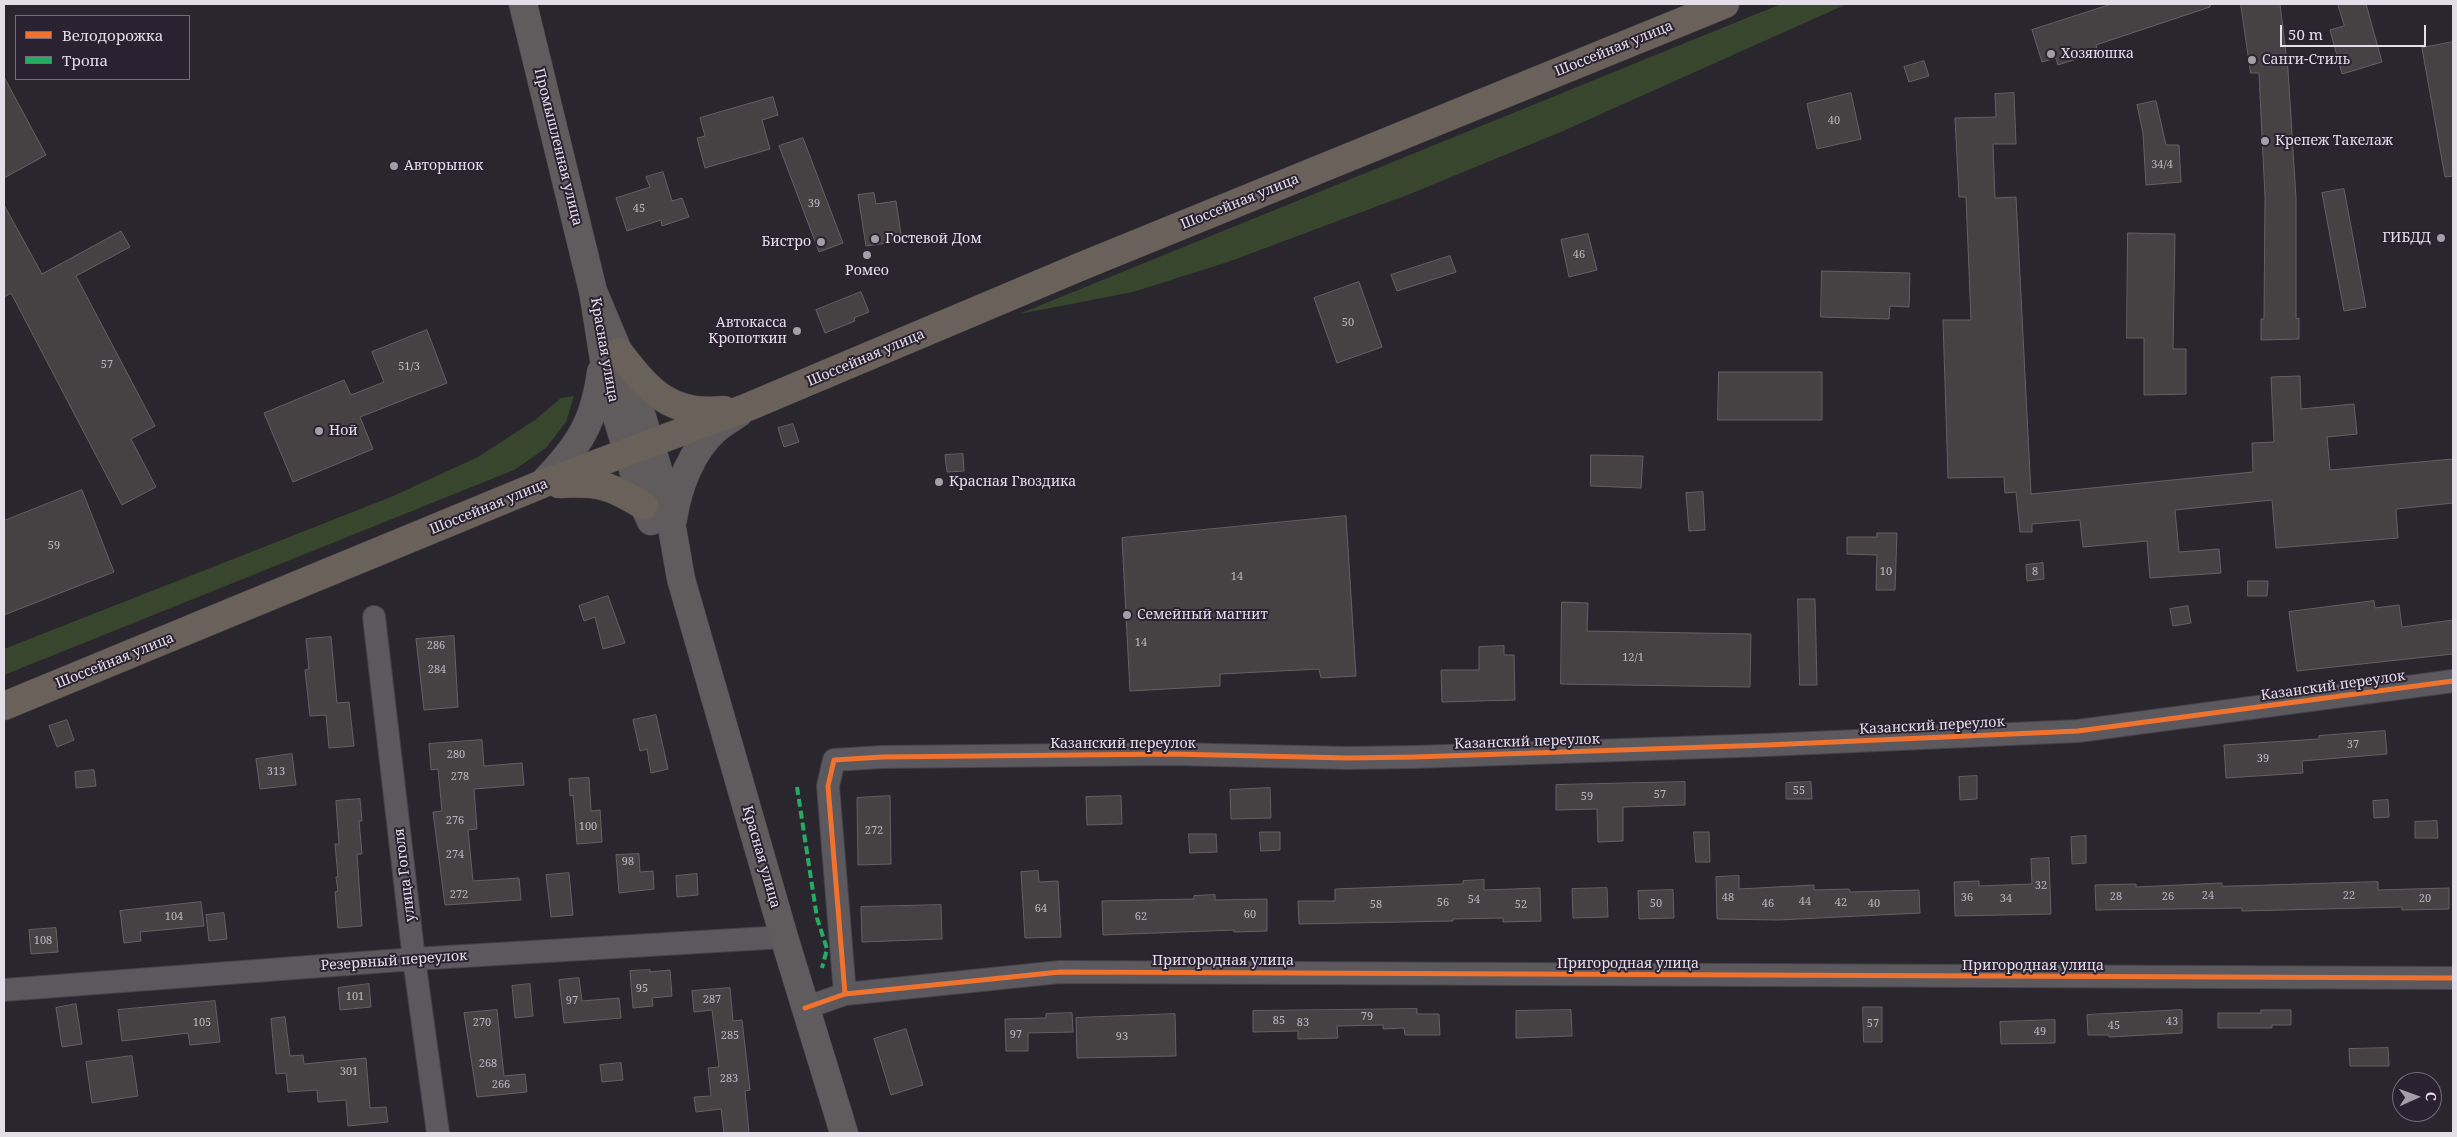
<!DOCTYPE html>
<meta charset="utf-8">
<style>
body{margin:0}
#map{position:relative;width:2457px;height:1137px;overflow:hidden;background:#2a262e;font-family:"Noto Serif",serif}
canvas{display:block}
.frame{position:absolute;inset:0;border:5px solid #e4dee9;pointer-events:none}
.legend{position:absolute;left:15px;top:15px;width:175px;height:65px;box-sizing:border-box;background:#2b2231;border:1px solid #756d7b;margin:0;padding:6px 9px;list-style:none;font-size:15px;color:#e4dee9}
.legend li{display:flex;align-items:center;gap:10px;height:25px}
.legend b{width:25px;border:1px solid #756d7b}
.north{position:absolute;left:2392px;top:1072px;width:50px;height:50px;box-sizing:border-box;background:#2b2231;border:1px solid #756d7b;border-radius:50%;rotate:88deg;font-size:14px;font-weight:700;line-height:20px;text-align:center;color:#e4dee9}
.north::after{content:'';display:block;margin:auto;width:18px;height:22px;background:#a39ea8;clip-path:polygon(50% 0,100% 100%,50% 72%,0 100%)}
.scale{position:absolute;left:2280px;top:25px;width:146px;height:22px;box-sizing:border-box;border:2px solid #e4dee9;border-top:0;padding-left:6px;font-size:15px;line-height:18px;white-space:nowrap;color:#e4dee9;-webkit-text-stroke:4px #2b2231;paint-order:stroke}
</style>
<div id="map">
<canvas width="2457" height="1137"></canvas>
<div class="frame"></div>
<ul class="legend">
<li><b style="height:6px;background:#ef722f"></b>Велодорожка</li>
<li><b style="height:6px;background:#26ab63"></b>Тропа</li>
</ul>
<div class="north">С</div>
<div class="scale">50 m</div>
</div>
<script>
const c = document.querySelector('canvas').getContext('2d');
c.lineJoin = 'round';
function fill(path, color) { c.fillStyle = color; c.fill(path, 'evenodd'); }
function stroke(path, color, width, dash) { c.strokeStyle = color; c.lineWidth = width; c.lineCap = dash ? 'butt' : 'round'; c.setLineDash(dash || []); c.stroke(path); }
function drawText(font, color, halo, rows, align = 'center') {
  c.font = font + ' "Noto Serif",serif'; c.lineWidth = 4; c.setLineDash([]); c.textBaseline = 'middle'; c.strokeStyle = halo; c.fillStyle = color; for (const [text, x, y, turn = 0] of rows) {
    c.save(); c.translate(x, y); c.rotate((+turn || 0) * Math.PI / 180); c.textAlign = isNaN(turn) ? turn : align; if (halo) c.strokeText(text, 0, 0); c.fillText(text, 0, 0); c.restore();
  }
}
const green = new Path2D(`
 M1781,4H1847L1563,131L1410,194L1228,262L1133,292L1019,314Z
 M574,396L566,422L546,448L514,470L4,675V649L391,497L478,457L535,420L561,398Z`);
const building = new Path2D(`
 M2112,4H2210V7L2096,45L2098,52L2058,65L2056,58L2042,62L2032,30Z
 M2241,4H2280L2288,70L2296,198V319L2299,318V339L2261,340V319H2264L2265,197L2259,73H2251Z
 M2338,4H2366L2382,62L2342,74L2330,30L2344,26Z
 M2453,42V176L2445,177L2422,48Z
 M1924,61L1929,76L1909,82L1904,67Z
 M4,77L46,155L4,178Z
 M1851,93L1861,139L1817,149L1807,104Z
 M2014,93L2016,144H1993L1995,198L2016,197L2031,494L2253,472L2252,443L2274,442L2271,377L2300,376L2301,409L2354,404L2357,434L2327,437L2330,470L2453,459V503L2396,509L2398,538L2276,548L2272,500L2175,510L2179,552L2219,549L2221,573L2150,578L2147,541L2083,547L2080,520L2032,524V532H2020L2016,492L2005,493L2004,477L1948,478L1943,320H1971L1966,197H1959L1955,118L1996,117L1995,94Z
 M773,97L778,115L762,120L770,149L705,168L697,138L705,136L700,118Z
 M2156,101L2166,145H2179L2181,182L2146,185L2143,133L2137,105Z
 M803,138L843,243L819,252L779,146Z
 M663,172L672,201L682,198L689,217L662,226L661,220L627,231L616,198L650,187L646,177Z
 M2344,189L2366,307L2344,311L2322,193Z
 M874,193L876,204L896,201L902,241L866,246L858,195Z
 M4,205L42,274L121,231L130,247L76,276L155,426L131,439L156,487L122,505L11,293L4,297Z
 M2128,233L2175,234L2173,349H2186V394L2144,395V338H2127Z
 M1588,234L1597,270L1569,277L1561,240Z
 M1450,256L1456,272L1397,291L1391,275Z
 M1822,271L1910,273L1909,307L1890,306L1889,319L1821,317Z
 M1359,282L1382,347L1337,363L1314,298Z
 M861,292L869,312L854,318L855,321L825,333L816,310Z
 M427,330L447,383L360,417L373,449L293,482L264,413L344,380L351,395L384,382L372,352Z
 M1719,372H1822V420H1718Z
 M793,424L799,442L784,447L778,428Z
 M963,454L964,471L947,472L945,455Z
 M1591,455L1643,456L1641,488L1591,486Z
 M82,490L114,572L4,615V521Z
 M1703,492L1705,530L1689,531L1686,493Z
 M1346,516L1356,676L1321,678L1319,669L1220,674V686L1130,691L1122,538Z
 M1877,533H1897L1895,590H1876L1877,555L1847,554V537H1877Z
 M2043,563L2044,579L2027,581L2026,565Z
 M2248,581H2268L2267,596H2248Z
 M608,596L625,643L603,649L595,617L584,621L579,606Z
 M1798,599H1815L1817,685H1800Z
 M2374,601L2375,608L2399,605L2402,627L2453,620V654L2297,671L2289,612Z
 M1562,602L1588,603L1587,631L1751,634L1750,687L1561,684Z
 M2188,606L2191,623L2173,626L2170,609Z
 M454,636L458,707L424,710L416,639Z
 M331,637L337,703L349,702L354,746L329,748L326,715L310,716L305,670L309,669L306,639Z
 M1504,646V655H1514L1515,700L1442,702L1441,670H1479V647Z
 M656,715L668,769L651,773L647,749L640,751L633,720Z
 M67,720L74,740L57,747L49,726Z
 M2385,731L2387,754L2302,761L2303,773L2226,778L2224,745L2319,739V736Z
 M482,740L484,766L522,763L524,785L474,789L477,829L468,830L473,881L519,878L521,900L445,905L433,812L442,811L438,769L431,770L429,744Z
 M292,754L296,785L260,789L256,759Z
 M94,770L96,786L76,788L75,772Z
 M1977,776V799L1960,800L1959,777Z
 M589,778L591,811L600,810L602,842L577,844L573,795L570,796L569,779Z
 M1685,782V805L1623,807V841L1598,842L1597,809L1556,810V785Z
 M1811,782L1812,799H1786V783Z
 M1270,788L1271,818L1231,819L1230,790Z
 M890,796L891,864L858,865L857,798Z
 M1121,796L1122,824L1087,825L1086,797Z
 M360,799L362,821H359L362,854H357L362,926L338,928L335,892L338,891L336,877H338L335,844H339L336,801Z
 M2388,800L2389,817L2374,818L2373,801Z
 M2437,821L2438,838H2415V822Z
 M1260,832H1280V850L1261,851Z
 M1694,832H1709L1710,862H1696Z
 M1189,834H1216L1217,852L1190,853Z
 M2086,836V863L2072,864L2071,837Z
 M639,854L640,872L653,871L654,889L619,893L616,855Z
 M2049,858L2051,914L1955,916L1954,882L1979,881V886L2032,884L2031,859Z
 M1038,871L1039,882L1058,881L1061,937L1025,938L1021,872Z
 M569,873L573,915L551,917L546,875Z
 M697,874L698,895L677,897L676,876Z
 M1739,876V889L1814,885V890L1849,889L1850,892L1919,890L1920,913L1778,920L1717,919L1716,877Z
 M1484,880V890L1540,888L1541,921L1503,922V918L1453,919V921L1299,924L1298,901H1335V889L1463,884V881Z
 M2378,882V890L2449,888V909L2402,910V907L2242,911V908L2096,910L2095,885L2136,884V887L2222,883V886Z
 M1607,888L1608,917L1573,918L1572,889Z
 M1673,890L1674,918L1639,919L1638,891Z
 M1215,895V900L1267,899V931L1234,932V930L1103,935L1102,901L1194,899V896Z
 M201,902L204,926L140,932L141,941L124,943L120,911Z
 M941,905L942,939L862,942L861,907Z
 M224,913L227,939L209,941L206,915Z
 M56,928L58,952L31,954L29,930Z
 M650,970V972L670,970L672,996L652,998L653,1006L633,1008L630,971Z
 M579,978L582,1001L619,998L621,1018L564,1023L559,980Z
 M369,984L371,1007L340,1010L338,988Z
 M530,984L533,1016L515,1018L512,986Z
 M730,988L733,1021L742,1020L750,1090L745,1091L749,1133H724L721,1109L696,1112L694,1097L711,1096L708,1068L719,1067L712,1010L694,1012L692,991Z
 M215,1001L220,1042L190,1045L188,1033L122,1041L118,1010Z
 M76,1004L82,1044L62,1047L56,1008Z
 M1863,1007H1882V1042H1864Z
 M1417,1009V1014H1439L1440,1035H1405L1404,1028L1383,1029V1025L1337,1026L1338,1038L1298,1039V1031L1253,1032V1011Z
 M497,1010L504,1076L525,1074L527,1092L477,1097L464,1013Z
 M1571,1010L1572,1036L1516,1038V1011Z
 M2182,1010V1033L2109,1037V1035H2088L2087,1015Z
 M2261,1010H2291V1025H2272V1028H2218V1013H2261Z
 M1072,1013L1073,1032L1028,1033V1051H1006L1005,1019L1046,1018V1014Z
 M1175,1014L1176,1056L1077,1058L1076,1018Z
 M285,1017L290,1056L303,1055L304,1064L366,1058L370,1108L386,1107L388,1122L348,1126L346,1100L318,1102L317,1090L288,1092L286,1073L276,1074L271,1019Z
 M2055,1020V1043L2001,1044L2000,1022Z
 M906,1029L923,1085L891,1095L874,1039Z
 M2388,1048L2389,1066H2350L2349,1049Z
 M132,1056L138,1096L92,1103L86,1062Z
 M621,1063L623,1080L602,1082L600,1065Z`);
const minor = new Path2D(`
 M374,617L414,959L438,1133
 M4,990L414,959L784,937
 M845,994L828,786L834,760L882,757L1172,754L1348,758L1415,757L1767,745L2078,731L2453,681
 M805,1008L845,994L1060,972L2453,978`);
const secondary = new Path2D(`
 M523,4L593,291L609,391L644,506L651,521
 M593,291L632,384L667,499L681,579L784,937L844,1133
 M542,484C578,447 594,424 601,372
 M673,519C678,487 691,451 716,429C723,423 732,418 739,413`);
const trunk = new Path2D(`
 M619,352C649,391 670,416 724,410
 M559,484C599,482 610,485 644,506
 M4,706L542,484L748,407L1082,266L1725,4`);
const quiet = new Path2D(`
 M797,787L817,918L827,949L822,968`);
const cycleway = new Path2D(`
 M845,994L828,786L834,760L882,757L1172,754L1348,758L1415,757L1767,745L2078,731L2453,681
 M805,1008L845,994L1060,972L2453,978`);
const markers = [
 [2051,54,5,"#a39ea8"],
 [2252,60,5,"#a39ea8"],
 [2265,141,5,"#a39ea8"],
 [394,166,5,"#a39ea8"],
 [2441,238,5,"#a39ea8"],
 [875,239,5,"#a39ea8"],
 [821,242,5,"#a39ea8"],
 [867,255,5,"#a39ea8"],
 [797,331,5,"#a39ea8"],
 [319,431,5,"#a39ea8"],
 [939,482,5,"#a39ea8"],
 [1127,615,5,"#a39ea8"]
];
const numberNames = [
 ["40",1834,121],
 ["34/4",2162,165],
 ["39",814,204],
 ["45",639,209],
 ["46",1579,255],
 ["50",1348,323],
 ["57",107,365],
 ["51/3",409,367],
 ["59",54,546],
 ["10",1886,572],
 ["8",2035,572],
 ["14",1237,577],
 ["14",1141,643],
 ["286",436,646],
 ["12/1",1633,658],
 ["284",437,670],
 ["37",2353,745],
 ["280",456,755],
 ["39",2263,759],
 ["313",276,772],
 ["278",460,777],
 ["55",1799,791],
 ["57",1660,795],
 ["59",1587,797],
 ["276",455,821],
 ["100",588,827],
 ["272",874,831],
 ["274",455,855],
 ["98",628,862],
 ["32",2041,886],
 ["272",459,895],
 ["24",2208,896],
 ["22",2349,896],
 ["28",2116,897],
 ["26",2168,897],
 ["48",1728,898],
 ["36",1967,898],
 ["34",2006,899],
 ["20",2425,899],
 ["54",1474,900],
 ["44",1805,902],
 ["56",1443,903],
 ["42",1841,903],
 ["50",1656,904],
 ["46",1768,904],
 ["40",1874,904],
 ["58",1376,905],
 ["52",1521,905],
 ["64",1041,909],
 ["60",1250,915],
 ["104",174,917],
 ["62",1141,917],
 ["108",43,941],
 ["95",642,989],
 ["101",355,997],
 ["287",712,1000],
 ["97",572,1001],
 ["79",1367,1017],
 ["85",1279,1021],
 ["43",2172,1022],
 ["105",202,1023],
 ["270",482,1023],
 ["83",1303,1023],
 ["57",1873,1024],
 ["45",2114,1026],
 ["49",2040,1032],
 ["97",1016,1035],
 ["285",730,1036],
 ["93",1122,1037],
 ["268",488,1064],
 ["301",349,1072],
 ["283",729,1079],
 ["266",501,1085]
];
const streetNames = [
 ["Шоссейная улица",1614,49,-22],
 ["Промышленная улица",558,147,76],
 ["Шоссейная улица",1240,202,-22],
 ["Красная улица",604,350,80],
 ["Шоссейная улица",866,358,-23],
 ["Шоссейная улица",489,507,-22],
 ["Шоссейная улица",115,661,-22],
 ["Казанский переулок",2333,686,-8],
 ["Казанский переулок",1932,726,-3],
 ["Казанский переулок",1527,742,-2],
 ["Казанский переулок",1123,744],
 ["Красная улица",761,857,74],
 ["улица Гоголя",405,875,-97],
 ["Резервный переулок",394,961,-4],
 ["Пригородная улица",1223,961],
 ["Пригородная улица",1628,964],
 ["Пригородная улица",2033,966]
];
const poiNames = [
 ["Хозяюшка",2061,54],
 ["Санги-Стиль",2262,60],
 ["Крепеж Такелаж",2275,141],
 ["Авторынок",404,166],
 ["ГИБДД",2431,238,"right"],
 ["Гостевой Дом",885,239],
 ["Бистро",811,242,"right"],
 ["Ромео",867,271,"center"],
 ["Автокасса",787,323,"right"],
 ["Кропоткин",787,339,"right"],
 ["Ной",329,431],
 ["Красная Гвоздика",949,482],
 ["Семейный магнит",1137,615]
];
fill(green, '#37462c');
fill(building, '#464143');
stroke(building, '#656061', 1);
stroke(minor, '#454148', 24);
stroke(secondary, '#454148', 29);
stroke(trunk, '#454148', 29);
stroke(minor, '#5b585e', 22);
stroke(secondary, '#605b5c', 28);
stroke(trunk, '#6a615b', 28);
stroke(quiet, '#26ab63', 4, [8, 4]);
stroke(cycleway, '#ef722f', 5);
for (const [x, y, r, color] of markers) { const dot = new Path2D(); dot.arc(x, y, r, 0, 2 * Math.PI); c.fillStyle = color; c.fill(dot); stroke(dot, '#2b2231', 2); }
drawText('11px', '#bcb7c0', null, numberNames);
drawText('14px', '#e4dee9', '#2b2231', streetNames);
drawText('14px', '#e4dee9', '#2b2231', poiNames, 'left');
</script>
